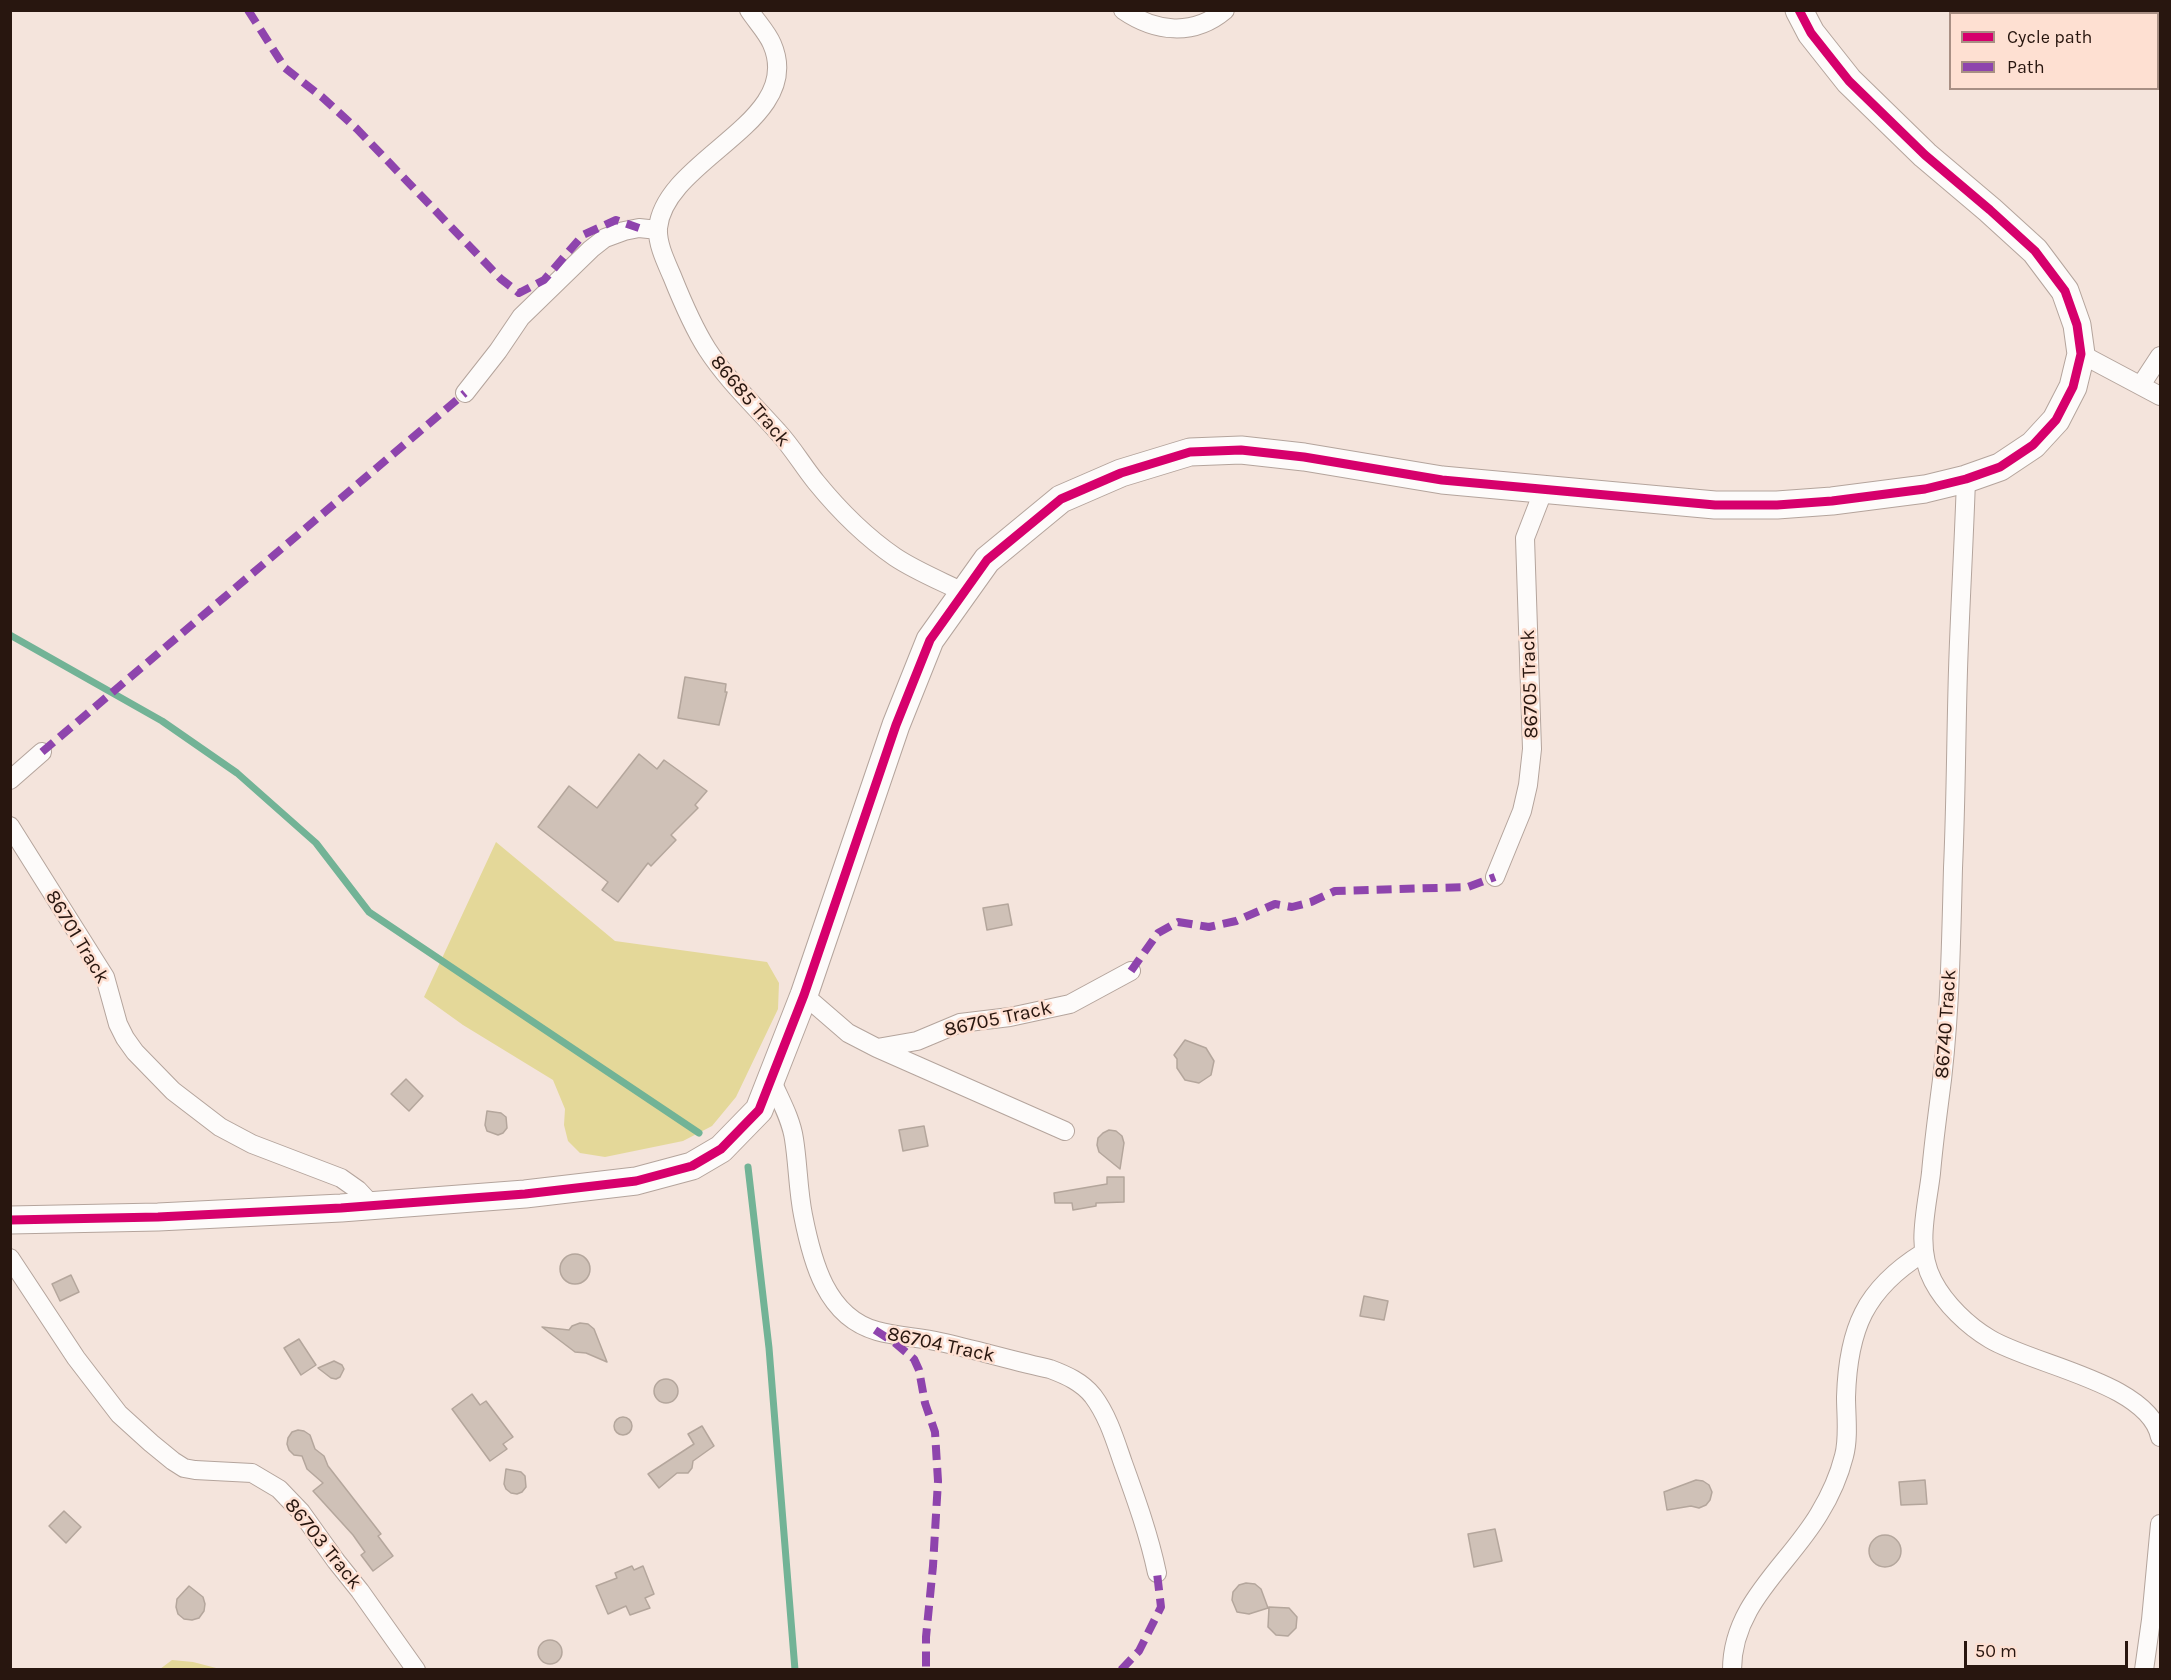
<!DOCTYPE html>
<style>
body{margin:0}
#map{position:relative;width:2171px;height:1680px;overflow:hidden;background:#f4e4dc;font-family:Karla,sans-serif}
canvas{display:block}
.frame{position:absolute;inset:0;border:12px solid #28160f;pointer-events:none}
.legend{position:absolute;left:1949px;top:12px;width:210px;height:78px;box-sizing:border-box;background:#fee0d2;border:2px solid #a88f84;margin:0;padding:8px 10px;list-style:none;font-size:18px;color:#28160f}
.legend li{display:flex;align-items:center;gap:12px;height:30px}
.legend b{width:30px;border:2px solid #a88f84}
.scale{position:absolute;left:1964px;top:1641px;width:164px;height:27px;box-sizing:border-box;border:3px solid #28160f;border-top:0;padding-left:8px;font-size:18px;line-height:21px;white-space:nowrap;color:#28160f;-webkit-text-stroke:4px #fee0d2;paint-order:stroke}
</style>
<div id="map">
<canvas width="2171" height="1680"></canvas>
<div class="frame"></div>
<ul class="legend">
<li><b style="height:8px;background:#d6006c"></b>Cycle path</li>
<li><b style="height:8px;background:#8e44ad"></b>Path</li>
</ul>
<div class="scale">50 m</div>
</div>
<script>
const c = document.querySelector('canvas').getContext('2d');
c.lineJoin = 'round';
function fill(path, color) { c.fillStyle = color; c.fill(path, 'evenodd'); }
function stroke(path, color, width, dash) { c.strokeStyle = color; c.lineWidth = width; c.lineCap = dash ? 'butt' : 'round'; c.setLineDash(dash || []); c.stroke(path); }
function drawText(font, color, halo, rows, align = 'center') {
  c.font = font + ' Karla,sans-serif'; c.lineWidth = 5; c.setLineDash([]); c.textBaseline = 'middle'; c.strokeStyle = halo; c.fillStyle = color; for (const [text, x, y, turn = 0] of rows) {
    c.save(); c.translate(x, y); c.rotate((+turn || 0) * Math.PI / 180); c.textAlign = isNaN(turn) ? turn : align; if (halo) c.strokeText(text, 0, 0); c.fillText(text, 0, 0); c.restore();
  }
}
const green = new Path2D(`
 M496,842L615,941L767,962L779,983L778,1009L736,1097L712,1126L683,1141L605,1157L580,1153L568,1141L564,1125L565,1109L553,1080L463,1025L424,997Z
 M172,1660L193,1662L220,1669H160Z`);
const stream = new Path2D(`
 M10,635L162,721L237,773L316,843L369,912L699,1133
 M748,1167L769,1348L795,1670`);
const building = new Path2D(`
 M685,677L726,684L725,692H727L719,725L678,718Z
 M639,754L657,769L664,760L707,791L695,805L698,808L671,835L676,840L651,866L648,863L618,902L602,890L608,882L538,827L569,786L597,808Z
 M1008,904L1012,925L987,930L983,908Z
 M1185,1040L1206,1048L1214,1061L1211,1075L1199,1083L1185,1080L1177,1068V1059L1174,1055Z
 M406,1079L423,1096L409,1111L391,1094Z
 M487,1111L501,1113L506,1117L507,1128L503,1133L498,1135L487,1131L485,1125Z
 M924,1126L928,1146L903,1151L899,1130Z
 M1109,1130L1116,1131L1122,1136L1124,1143L1120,1169L1099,1152L1097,1145L1098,1138L1103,1133Z
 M1107,1177H1124V1202L1096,1203V1206L1073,1210L1072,1203H1055L1054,1193L1107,1184Z
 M560 1269a15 15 0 1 1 30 0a15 15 0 1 1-30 0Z
 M71,1275L79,1292L60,1301L52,1284Z
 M1364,1296L1388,1301L1384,1320L1360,1316Z
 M580,1323L588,1324L594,1329L607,1362L586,1353L575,1352L542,1327L569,1330L572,1326Z
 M299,1339L316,1365L301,1375L284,1348Z
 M334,1361L342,1365L344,1369L340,1377L336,1379L331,1378L318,1368Z
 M654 1391a12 12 0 1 1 24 0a12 12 0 1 1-24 0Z
 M472,1394L480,1405L486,1401L513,1437L503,1444L507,1449L490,1461L452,1409Z
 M614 1426a9 9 0 1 1 18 0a9 9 0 1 1-18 0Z
 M702,1426L714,1446L693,1461L692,1468L688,1473H677L659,1488L648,1474L694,1444L688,1434Z
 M298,1430L304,1431L310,1435L315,1449L324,1456L328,1466L381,1534L378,1536L393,1556L373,1571L361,1555L365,1552L353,1535L313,1491L323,1483L307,1469L302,1456L294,1455L289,1450L287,1444L288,1438L292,1432Z
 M506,1469L521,1472L525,1476L526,1487L522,1492L517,1494L511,1493L506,1489L504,1484Z
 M1696,1480L1703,1481L1709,1485L1712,1492L1710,1500L1706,1505L1699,1508L1691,1506L1667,1510L1664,1492Z
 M1925,1480L1927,1504L1901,1505L1899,1482Z
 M64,1511L81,1527L66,1543L49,1526Z
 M1495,1529L1502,1561L1474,1567L1468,1534Z
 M1869 1551a16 16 0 1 1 32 0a16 16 0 1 1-32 0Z
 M632,1566L634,1570L643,1566L654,1594L645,1598L650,1608L630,1615L626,1606L608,1614L596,1586L617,1578L615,1573Z
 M1246,1583L1255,1584L1261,1589L1268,1608L1249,1614L1237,1612L1232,1600L1233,1592L1239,1585Z
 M189,1586L203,1597L205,1604L204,1611L199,1618L192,1620L184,1619L178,1614L176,1607L177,1599Z
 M1269,1607L1289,1608L1297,1617L1296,1628L1288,1636L1276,1635L1268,1627Z
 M538 1652a12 12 0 1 1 24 0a12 12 0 1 1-24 0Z`);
const street = new Path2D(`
 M749,10C756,21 767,32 772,44C806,122 665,158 658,228C657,244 666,262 672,276C682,301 693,327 707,349C727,380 754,405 778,432C792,447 803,466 816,482C838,509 866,537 895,557C916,571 941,581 963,592
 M1123,10C1155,32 1193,37 1225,10
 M2081,354L2160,396
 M2141,385L2160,356
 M465,393L498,351L521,317L591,249L605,238L624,231L639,228L658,230
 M1966,479C1964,542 1960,606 1958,670C1956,736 1956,802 1953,868C1951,946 1950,1025 1939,1103C1936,1126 1933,1150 1931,1173C1927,1208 1915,1248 1933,1281C1945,1304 1968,1326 1990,1339C2033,1365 2149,1383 2160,1437
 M10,780L42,752
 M10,826L105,977L118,1024L125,1038L135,1052L173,1091L220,1127L252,1144L341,1178L358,1190L373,1206
 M1495,877L1522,811L1528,785L1532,749L1525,538L1544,489
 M804,995L848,1033L877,1048L917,1041L960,1023L1010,1017L1070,1004L1131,971
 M877,1048L1065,1131
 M771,1079C779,1098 791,1118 794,1139C798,1164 798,1190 803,1215C812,1261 826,1317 877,1331C898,1337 919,1337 940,1342C977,1350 1013,1361 1050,1369C1066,1375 1082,1382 1093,1396C1108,1416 1115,1440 1123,1463C1136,1499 1149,1535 1157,1573
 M10,1258L76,1358L119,1414L151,1443L173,1461L184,1468L195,1470L252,1473L279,1489L301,1512L336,1561L360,1591L416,1670
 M1732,1670C1732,1604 1788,1566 1819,1514C1830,1496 1839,1476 1844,1456C1849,1438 1846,1415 1846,1397C1848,1329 1865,1289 1923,1253
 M2144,1670L2151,1620L2160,1524`);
const secondary = new Path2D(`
 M10,1220L158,1217L341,1208L525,1194L636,1181L692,1166L721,1149L759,1110L804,995L896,725L930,640L987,560L1061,499L1121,473L1190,452L1241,450L1304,457L1442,480L1715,505H1777L1832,501L1925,489L1966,479L2000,467L2033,445L2056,420L2073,387L2081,354L2077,325L2065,291L2035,251L1990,210L1925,155L1849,81L1811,33L1799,10`);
const quiet = new Path2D(`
 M248,10L285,68L322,97L357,129L501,279L519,293L544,280L583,235L616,220L639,228
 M42,752L465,393
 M1131,971L1158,933L1178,922L1209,927L1236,921L1275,904L1292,907L1311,902L1335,891L1468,887L1495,877
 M875,1330L895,1343L914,1359L919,1370L925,1403L935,1432L938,1481L933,1566L926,1637V1670
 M1121,1670L1139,1651L1161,1607L1157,1573`);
const cycleway = new Path2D(`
 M10,1220L158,1217L341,1208L525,1194L636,1181L692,1166L721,1149L759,1110L804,995L896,725L930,640L987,560L1061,499L1121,473L1190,452L1241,450L1304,457L1442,480L1715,505H1777L1832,501L1925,489L1966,479L2000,467L2033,445L2056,420L2073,387L2081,354L2077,325L2065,291L2035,251L1990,210L1925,155L1849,81L1811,33L1799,10`);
const streetNames = [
 ["86685 Track",750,401,50],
 ["86705 Track",1530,684,-92],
 ["86701 Track",77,937,59],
 ["86705 Track",998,1019,-12],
 ["86740 Track",1946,1024,-86],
 ["86704 Track",941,1345,12],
 ["86703 Track",323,1544,51]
];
fill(green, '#e4d899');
stroke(stream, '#72b396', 7);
fill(building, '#cfc1b7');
stroke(building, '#b4a69c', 1.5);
stroke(street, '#b4a49c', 20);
stroke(secondary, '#b4a49c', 29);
stroke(street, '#fdfbfa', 18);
stroke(secondary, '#fdfbfa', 27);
stroke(quiet, '#8e44ad', 8, [15, 8]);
stroke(cycleway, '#d6006c', 9);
drawText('20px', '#28160f', '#fee0d2', streetNames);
</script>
